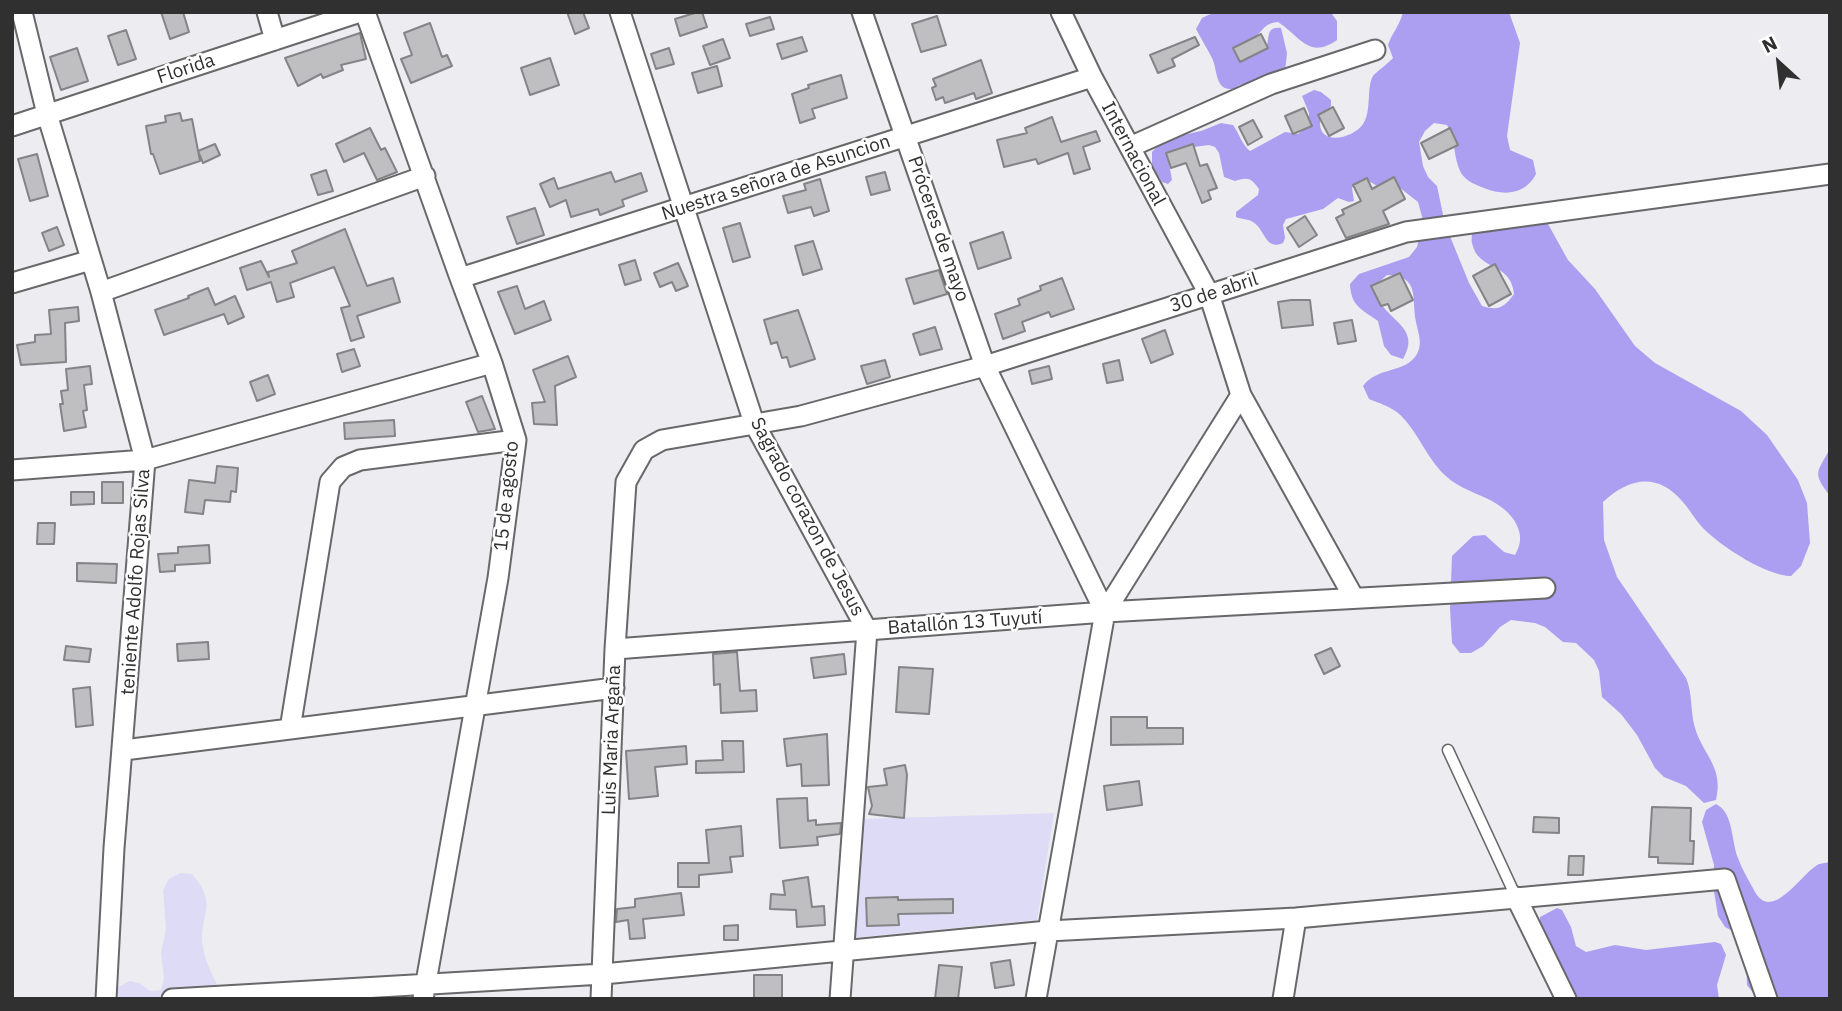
<!DOCTYPE html>
<meta charset="utf-8">
<style>
body{margin:0}
#map{position:relative;width:1842px;height:1011px;overflow:hidden;background:#edecf0;font-family:"IBM Plex Sans",sans-serif}
canvas{display:block}
.frame{position:absolute;inset:0;border:14px solid #303031;pointer-events:none}
.north{position:absolute;left:1744px;top:28px;width:70px;height:70px;-webkit-text-stroke:5px #fff;paint-order:stroke;rotate:333deg;font-size:19px;font-weight:700;line-height:28px;text-align:center;color:#303031}
.north::after{content:'';display:block;margin:auto;width:24px;height:32px;background:#303031;clip-path:polygon(50% 0,100% 100%,50% 72%,0 100%)}
</style>
<div id="map">
<canvas width="1842" height="1011"></canvas>
<div class="frame"></div>
<div class="north">N</div>
</div>
<script>
const c = document.querySelector('canvas').getContext('2d');
c.lineJoin = 'round';
function fill(path, color) { c.fillStyle = color; c.fill(path, 'evenodd'); }
function stroke(path, color, width, dash) { c.strokeStyle = color; c.lineWidth = width; c.lineCap = dash ? 'butt' : 'round'; c.setLineDash(dash || []); c.stroke(path); }
function drawText(font, color, halo, rows, align = 'center') {
  c.font = font + ' "IBM Plex Sans",sans-serif'; c.lineWidth = 5; c.setLineDash([]); c.textBaseline = 'middle'; c.strokeStyle = halo; c.fillStyle = color; for (const [text, x, y, turn = 0] of rows) {
    c.save(); c.translate(x, y); c.rotate((+turn || 0) * Math.PI / 180); c.textAlign = isNaN(turn) ? turn : align; if (halo) c.strokeText(text, 0, 0); c.fillText(text, 0, 0); c.restore();
  }
}
const green = new Path2D(`
 M1054,813L1037,920L851,938L862,819Z
 M180,873L192,874C220,906 198,915 203,947C206,966 216,982 225,999H112L118,987L130,981L141,984L150,991L161,990L164,978L161,953L166,929L163,890L169,879Z`);
const forest = new Path2D(`
 M1215,12H1325L1332,14L1337,21V40C1309,60 1300,36 1278,22C1264,23 1263,31 1254,38C1247,44 1239,43 1233,50L1242,60L1266,49C1270,39 1265,26 1281,28L1287,53L1285,72C1270,81 1260,81 1244,84C1238,84 1236,90 1229,89C1215,88 1217,67 1212,58C1207,48 1201,39 1196,29L1202,18Z
 M1403,12H1509L1520,43L1507,136L1510,150L1533,160L1536,174C1525,195 1504,196 1484,188C1476,185 1466,181 1461,173C1453,158 1456,140 1447,125L1434,123L1425,131L1419,142L1423,166L1428,177L1437,186L1445,224L1469,283L1482,306C1498,311 1504,308 1514,294C1511,261 1478,272 1472,243C1468,221 1497,206 1517,208C1526,208 1535,213 1543,215L1568,260L1595,289L1635,346L1655,363L1741,411L1767,435L1798,480L1807,503L1810,543L1801,566L1791,576C1767,576 1724,548 1706,531C1697,523 1691,511 1682,501C1657,472 1629,478 1603,502L1604,540L1617,577L1686,678C1693,694 1690,711 1695,728C1703,755 1724,767 1716,800L1704,803L1686,786L1664,777L1655,768L1637,735L1621,714L1602,697L1599,671L1594,660L1576,643L1563,642L1545,627L1535,623L1511,620L1500,627L1483,646L1471,653H1460L1452,643L1450,608L1452,556L1473,536L1485,535L1504,552L1515,555C1522,543 1522,533 1514,520C1498,496 1467,495 1447,477C1426,459 1418,430 1398,413C1389,406 1379,403 1369,399L1363,386C1378,366 1405,374 1417,354C1423,343 1418,333 1416,322C1411,299 1421,276 1387,275L1378,283C1378,287 1377,291 1378,295C1383,320 1423,326 1403,359L1391,355L1384,346L1378,321C1361,309 1351,306 1350,284L1359,274L1409,257L1417,247L1423,220L1418,202L1395,184L1378,187C1369,180 1360,176 1352,188L1354,201L1349,202L1338,198L1323,209L1286,219L1283,225L1285,238L1283,243C1265,251 1265,229 1253,222C1249,219 1241,219 1236,217V212L1258,195L1259,189C1251,178 1248,177 1235,181L1224,177L1219,153L1215,147L1209,145L1186,148L1169,163L1172,180L1168,184L1162,182L1152,165V152L1161,142L1174,137L1201,131L1221,123L1233,125C1239,133 1242,145 1250,151L1285,132L1298,134L1309,126V113L1302,96L1314,90L1321,92L1331,100V106C1327,111 1319,118 1320,124C1321,147 1355,137 1363,124C1372,111 1366,88 1373,76C1376,72 1389,63 1393,58L1388,45C1392,33 1400,25 1403,12Z
 M1830,448V496C1811,471 1818,473 1830,448Z
 M1716,804C1734,813 1731,841 1738,858C1742,869 1749,881 1755,892C1773,923 1802,872 1819,864C1820,864 1829,862 1830,862V999H1758L1747,985L1746,946L1738,934L1725,927L1718,916L1713,885L1714,865L1702,822L1706,810Z
 M1557,908L1562,910L1571,927L1576,946L1586,952L1615,945L1646,950L1715,942L1721,944L1726,955L1717,985L1719,999H1570L1539,940L1540,917Z`);
const building = new Path2D(`
 M161,12H183L189,32L170,39Z
 M567,12H583L589,28L575,34Z
 M698,12H702L707,27L680,36L675,19Z
 M937,16L946,45L921,52L912,24Z
 M770,17L774,29L750,36L746,24Z
 M430,23L442,57L447,55L452,66L411,83L401,59L412,55L404,33Z
 M126,30L136,59L118,65L108,36Z
 M360,33L366,59L341,65L343,70L323,78L321,74L298,86L285,58Z
 M1261,34L1268,48L1240,62L1233,48Z
 M802,37L807,51L782,59L777,44Z
 M1195,37L1199,45L1172,59L1175,66L1158,73L1150,55Z
 M723,39L730,58L710,65L703,46Z
 M77,48L88,81L61,90L50,57Z
 M669,48L674,64L656,69L651,54Z
 M550,58L559,85L530,95L521,68Z
 M981,60L992,93L976,99L974,93L945,103L943,97L936,100L932,88L936,86L933,79Z
 M717,66L722,86L698,93L692,73Z
 M841,75L847,98L812,109L815,118L800,123L792,94L809,88L808,85Z
 M1333,107L1344,128L1329,136L1318,115Z
 M1304,108L1312,126L1293,134L1285,116Z
 M180,113L182,121L192,119L200,161L160,174L153,154H151L146,126L166,122L165,116Z
 M1052,117L1061,142L1096,131L1100,141L1083,147L1090,169L1074,174L1068,153L1038,164L1036,159L1004,167L997,140L1027,133L1025,128Z
 M1253,120L1262,137L1248,145L1239,127Z
 M370,128L381,150L385,148L397,172L377,180L364,153L344,162L336,144Z
 M1450,128L1458,145L1429,159L1421,143Z
 M215,144L220,155L203,163L198,151Z
 M1193,144L1200,166L1207,164L1217,188L1208,191L1211,199L1202,203L1186,163L1171,168L1166,153Z
 M37,154L48,196L30,201L18,159Z
 M326,170L333,191L318,195L311,175Z
 M611,172L615,182L641,173L647,191L622,200L624,206L600,215L598,209L571,217L566,200L550,207L540,184L554,178L558,189Z
 M885,172L890,190L871,195L866,177Z
 M1394,177L1405,199L1383,211L1389,224L1346,238L1336,218L1344,214L1342,210L1361,201L1353,185L1367,178L1372,189Z
 M820,179L829,211L814,216L811,207L788,213L783,196L806,190L804,184Z
 M535,208L544,235L517,244L507,217Z
 M1305,216L1317,235L1299,247L1287,228Z
 M740,223L750,257L733,262L723,228Z
 M57,227L64,245L49,251L42,233Z
 M345,229L367,286L393,278L400,302L357,316L364,337L351,341L341,308L350,306L334,267L290,283L294,297L277,302L271,282L247,290L240,268L261,261L269,277L268,272L297,263L292,251Z
 M1003,232L1011,258L978,269L970,243Z
 M813,241L822,269L803,275L795,246Z
 M635,260L641,280L625,285L619,265Z
 M678,263L688,286L676,291L672,282L660,287L654,273Z
 M1495,264L1511,294L1489,306L1473,276Z
 M939,270L947,294L914,304L906,279Z
 M1400,273L1413,300L1391,311L1388,304L1381,306L1371,286Z
 M1062,278L1074,309L1051,317L1049,312L1022,322L1025,331L1003,339L995,314L1020,305L1018,299L1041,290L1040,286Z
 M517,286L525,309L544,301L551,320L515,334L498,292Z
 M208,288L215,305L235,296L244,317L228,324L224,314L164,335L155,310L189,298L188,296Z
 M1291,300H1310L1313,325L1282,328L1278,302Z
 M78,307L79,321L65,323L66,362L21,365L17,345L35,342V335L51,334L49,310Z
 M798,310L815,359L790,367L787,357L782,358L777,342L771,344L764,320Z
 M1352,320L1356,341L1338,344L1334,323Z
 M935,327L942,349L920,355L913,334Z
 M1165,330L1173,354L1151,363L1142,339Z
 M354,349L360,366L342,372L337,354Z
 M568,356L576,377L555,386L557,425L534,424L532,403L545,402L533,370Z
 M885,360L890,377L867,384L861,366Z
 M1119,360L1123,380L1107,383L1103,364Z
 M90,366L92,384L84,385L87,410L83,411L86,427L64,431L60,404H63L61,391L68,390L66,369Z
 M1049,366L1052,379L1032,384L1029,371Z
 M268,375L275,394L257,401L250,382Z
 M482,396L495,429L478,432L466,402Z
 M394,420L395,436L345,439L344,423Z
 M217,466L238,468L236,492L231,491L230,502L205,500L203,514L185,512L189,480L215,483Z
 M102,482H123V503H102Z
 M71,492H94V504L71,505Z
 M38,523H55L54,544H37Z
 M209,545L210,563L175,565V571L160,572L158,554L178,553V547Z
 M77,563L117,564L116,583L77,581Z
 M208,642L209,659L178,661L177,644Z
 M66,646L91,649L89,662L64,660Z
 M1331,648L1340,666L1324,674L1315,655Z
 M737,652L740,691L756,690L757,711L721,713L720,684L714,685L713,654Z
 M844,654L846,674L814,678L811,658Z
 M899,667L933,669L929,714L896,712Z
 M90,687L93,725L76,727L73,689Z
 M1111,717H1147V728H1183V744L1111,745Z
 M827,734L829,785L802,786L801,764L787,766L784,739Z
 M722,741H743L744,772L696,773V761L723,760Z
 M686,746L687,764L655,767L658,796L629,799L626,751Z
 M905,765L907,775L904,818L869,814L872,806L868,787L887,785L884,769Z
 M1139,781L1142,805L1107,810L1104,786Z
 M807,798L808,821L816,820V825L841,823L840,834L817,837L818,845L780,848L777,799Z
 M1652,807L1691,808L1690,841H1694L1693,864L1658,863V857H1649Z
 M1534,817L1559,818V833L1533,832Z
 M741,826L743,856L730,857L732,872L699,875V887H678V863H709L706,830Z
 M1569,856H1584L1583,875H1568Z
 M808,877L812,907L824,906L825,925L797,927L796,910L770,909L771,894L785,895L783,881Z
 M681,893L684,915L643,919L645,938L630,939L628,920L616,922L617,909L635,907V899Z
 M898,897V900L953,899V913L898,914L899,925L867,926L866,898Z
 M738,925V940H724V926Z
 M1010,960L1014,985L995,988L991,963Z
 M939,965L962,967L958,999H935Z
 M754,975H782V999H754Z`);
const service = new Path2D(`
 M1448,750L1516,897`);
const minor = new Path2D(`
 M22,12L47,114L101,292L145,460L114,848L106,999
 M267,12L275,40
 M365,12L460,278L492,363L516,440L498,578L423,999
 M620,12L754,423L867,630L840,999
 M862,12L985,366L1105,612
 M12,126L360,12
 M1130,147L1271,84L1375,50
 M460,278L1092,77
 M12,283L91,260
 M101,292L425,176
 M1241,395L1354,598
 M12,470L145,460L492,363
 M615,649L1105,612L1545,588
 M290,729L330,482L343,467L360,460L516,440
 M124,750L614,688
 M1516,897L1566,999
 M172,999L603,974L1048,931L1296,918L1725,879L1767,999
 M601,999L615,649L626,482L644,450L662,440L801,416L985,366L1406,232L1830,174
 M1036,999L1105,612L1241,395L1209,294L1092,77L1061,12
 M1283,999L1296,918`);
const streetNames = [
 ["Florida",186,69,-18],
 ["Internacional",1133,154,62],
 ["Nuestra señora de Asuncion",776,178,-18],
 ["Próceres de mayo",938,229,71],
 ["30 de abril",1214,293,-18],
 ["15 de agosto",507,496,-84],
 ["Sagrado corazon de Jesus",807,517,62],
 ["teniente Adolfo Rojas Silva",136,582,-86],
 ["Batallón 13 Tuyutí",965,623,-4],
 ["Luis Maria Argaña",612,740,-88]
];
fill(green, '#dedbf6');
fill(forest, '#ac9ff1');
fill(building, '#bfbfc2');
stroke(building, '#848487', 2);
stroke(service, '#68676a', 13);
stroke(minor, '#68676a', 23);
stroke(service, '#fff', 10);
stroke(minor, '#fff', 19);
drawText('19px', '#303031', '#fff', streetNames);
</script>
